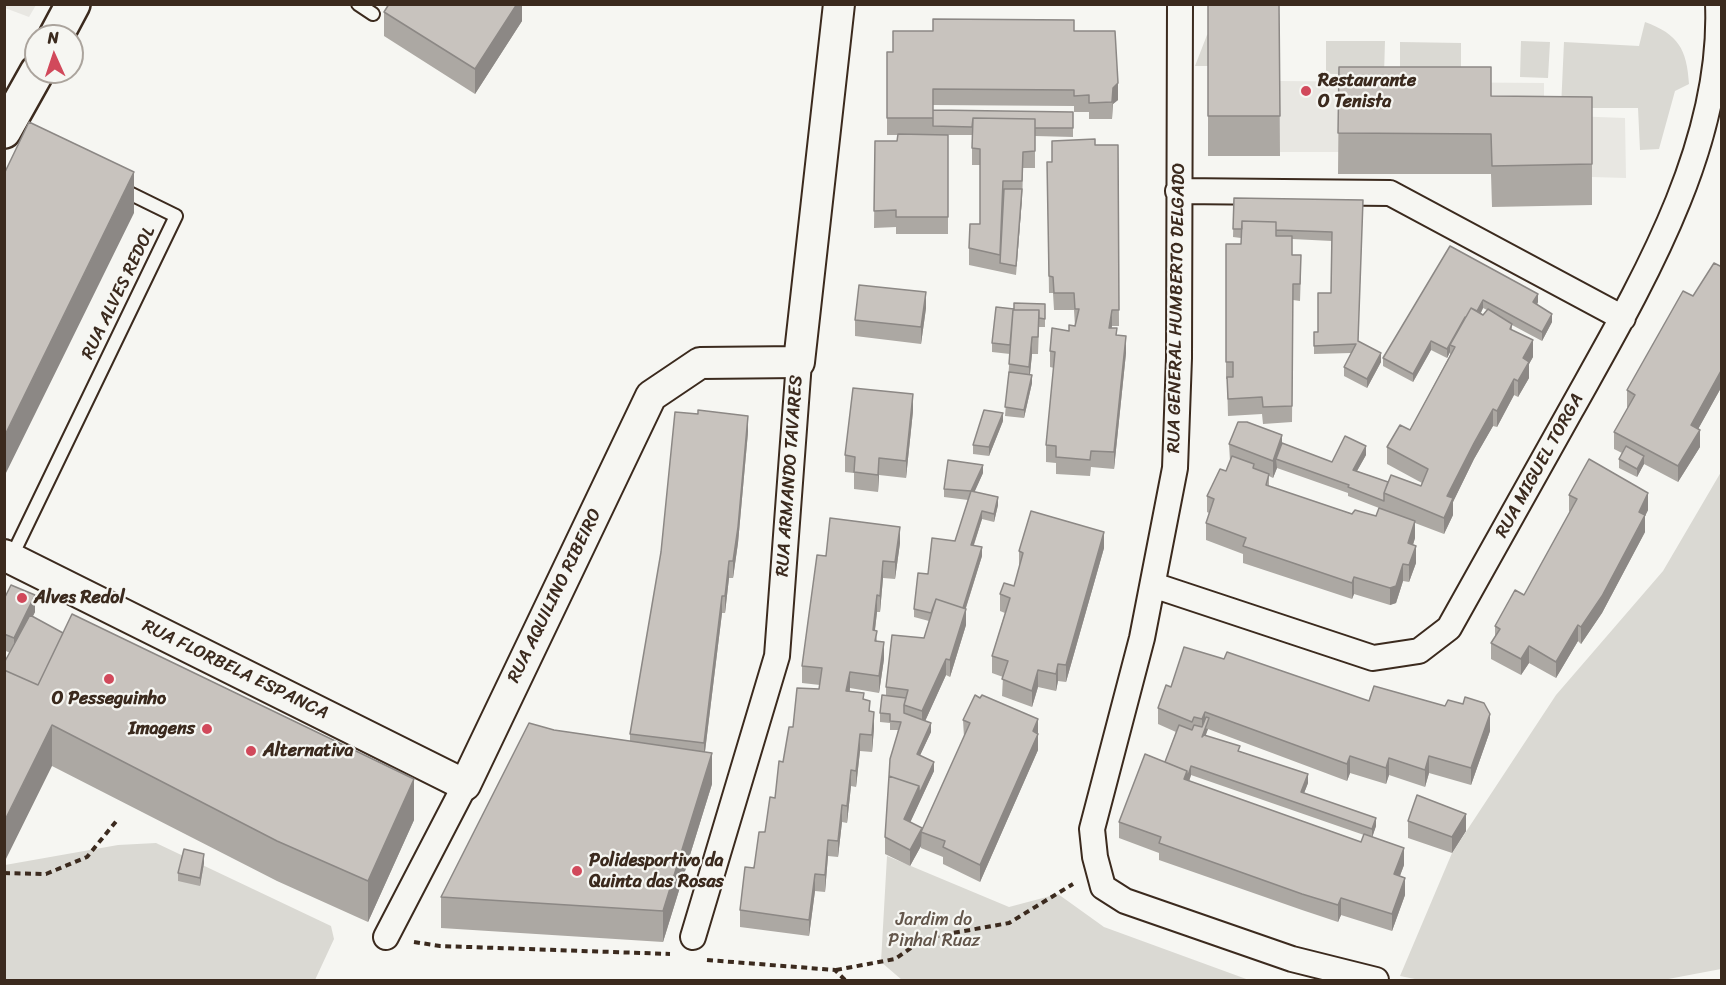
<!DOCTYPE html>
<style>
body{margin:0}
#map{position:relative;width:1726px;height:985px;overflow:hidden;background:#f6f6f2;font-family:Sriracha,sans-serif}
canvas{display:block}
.frame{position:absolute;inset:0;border:6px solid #3b2a1e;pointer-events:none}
.north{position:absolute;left:24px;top:24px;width:60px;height:60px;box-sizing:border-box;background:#f6f6f2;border:2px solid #aba49d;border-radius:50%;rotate:357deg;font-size:16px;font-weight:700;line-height:24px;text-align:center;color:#3b2a1e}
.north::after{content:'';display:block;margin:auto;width:21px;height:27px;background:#d1495b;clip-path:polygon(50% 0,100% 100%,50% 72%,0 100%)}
</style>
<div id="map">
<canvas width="1726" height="985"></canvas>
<div class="frame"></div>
<div class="north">N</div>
</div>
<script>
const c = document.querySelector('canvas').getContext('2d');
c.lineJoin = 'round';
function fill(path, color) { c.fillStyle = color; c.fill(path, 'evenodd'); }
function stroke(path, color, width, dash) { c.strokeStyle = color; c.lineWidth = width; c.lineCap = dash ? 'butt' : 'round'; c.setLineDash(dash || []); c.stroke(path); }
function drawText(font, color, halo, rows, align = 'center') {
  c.font = font + ' Sriracha,sans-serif'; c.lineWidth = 4.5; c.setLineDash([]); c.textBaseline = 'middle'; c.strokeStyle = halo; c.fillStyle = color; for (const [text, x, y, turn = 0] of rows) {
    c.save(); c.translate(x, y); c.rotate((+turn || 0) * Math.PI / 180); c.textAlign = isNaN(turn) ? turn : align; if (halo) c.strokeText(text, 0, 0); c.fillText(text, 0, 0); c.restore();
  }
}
const built = new Path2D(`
 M5,4H36V5L29,17L5,8Z
 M1279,81L1544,83V115L1625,118L1626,178L1592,177L1339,152H1280Z`);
const green = new Path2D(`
 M1645,22C1678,34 1687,49 1689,84L1675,91L1659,149L1640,150L1638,108H1561L1564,42L1639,46Z
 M1220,24L1208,66H1195L1207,35Z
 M1326,41H1385L1384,75L1326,74Z
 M1521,41L1550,42L1548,78L1520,77Z
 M1400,42L1461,43V77L1400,76Z
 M1721,472V969L1663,980H1420L1400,976L1452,853L1556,695L1663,571Z
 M156,843L331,926L334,939L315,980H5V865L118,845Z
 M887,856L1009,907L1058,894L1104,927L1249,980H902L881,962Z`);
const path = new Path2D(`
 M4,873L46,874L87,857L118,819
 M414,942L440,946L670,954
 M707,960L835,970L845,980
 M836,970L895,959L925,938L1009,923L1073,884`);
const service = new Path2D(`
 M358,4L373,14
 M11,558L176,216L119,188`);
const minor = new Path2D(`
 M1180,4L1179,358L1175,468L1142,638L1092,829L1095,857L1103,887L1125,901L1292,959L1376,980
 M1178,191L1390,193L1623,318
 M1153,585L1373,658L1419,651L1449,628C1490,555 1531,482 1571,410C1639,288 1724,148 1718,4
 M386,937L465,785
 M693,937L777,656L799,362`);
const tertiary = new Path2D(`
 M4,555L465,785L651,396L700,363L799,362L839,4`);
const secondary = new Path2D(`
 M56,36L73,4
 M4,131L37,72`);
const wall = new Path2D(`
 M387,4H522V21L475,94L384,36V12L388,5Z
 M1279,4L1280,156H1208V5Z
 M1074,31L1118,100L1113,104L1112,119H1089V112H1074V106L933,105V114L1073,112V137L1035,136V168H1023L1022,198L1016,275L969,265V248L980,224V165H972V135H914H948V234H896V227L874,228L875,141H897L898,135H887V52H893Z
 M1339,67L1491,96L1592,97V205L1492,207L1491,174H1338Z
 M1095,145H1118L1119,326H1112L1111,328L1117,335L1126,353L1114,469L1091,467L1090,476L1056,474V463L1046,462V445L1054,368L1050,367V351L1075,326L1074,310H1054L1053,293H1049L1047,162H1052Z
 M1234,198L1363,200L1358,341L1381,362L1367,388L1344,376V367L1351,353L1314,354V332H1318L1331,293L1332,241L1292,239V255L1301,272L1300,301L1293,300L1292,422L1263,424L1262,414L1228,416L1227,379H1226V244H1241V238L1233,237Z
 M1450,246L1538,302L1537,305L1552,322L1542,341L1512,325V330L1533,357L1529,364V378L1518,397L1514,395L1497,427L1493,426L1474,459L1453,502V515L1444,534L1415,523V538L1413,545L1416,563L1409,582L1403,581L1396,603L1390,605L1354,594L1352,599L1243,563V554L1206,540V523L1209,513L1207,512V496L1226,471L1230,461L1229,444L1282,443L1332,462L1366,455L1357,471L1388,482L1421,486L1422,483L1387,464V447L1410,430L1450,355V352L1447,358L1431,350L1413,382L1383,366V358ZM1483,308L1487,310L1483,315L1481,313ZM1277,468L1348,493V496L1379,508L1376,516L1352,514L1269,486V476L1273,478Z
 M1722,267V386L1698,429L1700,447L1678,482L1644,464L1637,477L1619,468V459L1622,453L1614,449V432L1628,408L1627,407V390L1693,296Z
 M1045,304V327H1039L1038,354H1032L1030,374L1032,383L1024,418L1005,416L1010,354L992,352V343L1014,309Z
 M926,308L921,344L855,336V320Z
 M913,411L906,478L879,475L878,492L854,489V473L845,472V455Z
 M1003,421L989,456L973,454V445Z
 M748,432L738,543L733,578H729L725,613H722L705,752L712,784L663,942L441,928V897L554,730L630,741V734Z
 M983,473L974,492L998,505L994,522L982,519L974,545L982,556L966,608V625L950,677L946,675L925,721L931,732L920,755L934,771L910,822L922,830L964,737L963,720L1038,719V750L980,882L943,864V857L921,848V846L910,866L885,854V837L898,730H890V723L880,722V713L886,696V687L924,638L929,621L914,617V609L928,574L955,541L968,500L944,497V489Z
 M1569,495L1648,510L1645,516V532L1602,613L1581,644L1578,641L1556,678L1529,663L1521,675L1491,659V643L1495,637V626L1524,595L1570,512L1569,511Z
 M900,543L895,579L883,578L880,612H877L875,630L877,641L884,659L879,693L850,688V692L864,700L870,711L874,728L872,752L860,751L856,787L851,786L847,823L842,822L838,857L828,856L825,892L815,891L809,936L740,927V910L775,798L793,727L819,689L820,685L802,683V666L826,556Z
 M1104,548L1066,682L1058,681L1056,691L1038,687L1032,707L1002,696L1003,677L992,673V656L1005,613L1000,611V594L1014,586L1019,568V551Z
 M4,599L35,612L32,617L414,820L368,922L277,881L52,766L10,653L4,650Z
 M1171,687L1369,701L1490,731L1471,785L1429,773L1425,787L1389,775L1386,784L1350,773L1347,781L1208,729L1205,735L1308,783L1304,793L1376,826L1372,837L1404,865L1400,876L1405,895L1392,931L1341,915L1338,922L1302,910L1159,860V853L1119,838V822L1165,762L1176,732L1158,724V708ZM1191,775L1364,835L1361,842L1189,781Z
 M1408,821L1466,831L1452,853L1408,838Z
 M204,863L200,886L178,881V873Z`);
const shadedWall = new Path2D(`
 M513,4H522V21L475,94V69Z
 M1118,83V100L1113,104L1112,119L1113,88Z
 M1023,152L1022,198L1016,275L1022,189Z
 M134,172V213L4,477V437Z
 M926,292V308L921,344V327Z
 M1538,294V302L1533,311V302Z
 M1483,300V308L1474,326V317Z
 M1112,310V326L1109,344V328Z
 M1552,314V322L1542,341V332Z
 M1465,317V325L1450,345V352L1447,358V349Z
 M1126,336V353L1114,469V452Z
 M1032,337V354L1029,383V367Z
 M1533,340V357L1529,364V378L1518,397V381L1523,358Z
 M1431,341V350L1413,382V374Z
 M1381,353V362L1367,388V379Z
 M1722,369V386L1691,442V425Z
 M1032,375V383L1024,418V410Z
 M1514,379V395L1497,427V411Z
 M913,394V411L906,478V461Z
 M1493,409V426L1474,459L1453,502V515L1444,534V518L1447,496L1474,443Z
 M1003,413V421L989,456V447Z
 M748,416V432L738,543L733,578V561Z
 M1700,430V447L1678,482V466Z
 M1282,435V452L1276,459L1277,468L1273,478V461Z
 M1366,446V455L1353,478V470Z
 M1644,456V464L1637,477V469Z
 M879,458V475L878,492V475Z
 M983,465V473L971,500V491Z
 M1648,493V510L1645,516V532L1602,613L1581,644V627Z
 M998,497V505L994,522V514Z
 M982,511V519L971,553V545Z
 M1415,521V538L1408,560V543Z
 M900,527V543L895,579V562Z
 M1104,532V548L1066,682V665Z
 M1416,546V563L1409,582V565Z
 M982,547V556L961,623V615Z
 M729,561V578L725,613V596Z
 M883,561V578L880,612V596Z
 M1403,564V581L1396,603L1390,605V588Z
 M1354,577V594L1352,599V583Z
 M35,595V612L14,655V638Z
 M877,595V612L873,646V630Z
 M722,596V613L704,759V743Z
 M966,609V625L950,677V660Z
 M1578,625V641L1556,678V662Z
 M884,642V659L879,693V676Z
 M1529,646V663L1521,675V659Z
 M946,659V675L922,728V711Z
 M1058,664V681L1056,691V674Z
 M1038,670V687L1032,707V691Z
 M850,672V688L846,708V691Z
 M874,712V728L872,752V735Z
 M1205,712V728L1208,729L1202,746V719Z
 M1490,714V731L1471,785V768Z
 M1038,719V750L980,882V865Z
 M931,723V732L917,762V754Z
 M52,725V766L4,863V822Z
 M860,734V751L856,787V771Z
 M712,753V784L663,942V911Z
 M1350,756V773L1347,781V764Z
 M1429,756V773L1425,787V770Z
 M1389,758V775L1386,784V768Z
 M934,762V771L904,836V819L919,786Z
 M1191,766V775L1187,788L1184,779L1187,771Z
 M851,770V786L847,823V806Z
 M1308,774V783L1301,801V792Z
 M414,779V820L368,922V881Z
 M842,805V822L838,857V841Z
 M1466,814V831L1452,853V837Z
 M1376,818V826L1372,838V829Z
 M922,828L921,846L910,866V850Z
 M828,840V856L825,892V875Z
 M1404,848V865L1394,891V874Z
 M204,854V863L200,886V878Z
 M815,874V891L809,936V920Z
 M1405,878V895L1392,931V914Z
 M1341,898V915L1338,922V905Z`);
const building = new Path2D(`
 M389,4H517L475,69L384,12Z
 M1279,4L1280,116H1208V5Z
 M933,19L1074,20V31H1115L1118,83L1113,88L1112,102L1089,103V95L1074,96V90L933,89V118H887V52H893V31H933Z
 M1339,67H1491V96L1592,97V164L1492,166L1491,134L1338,133Z
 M933,110L1073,112V128H1035V119L973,118L972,127L933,126Z
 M973,118L1035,119V151L1023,152L1022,181H1003L1000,255L969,248L970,224H980V149L972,148Z
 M29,122L134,172L4,437V174Z
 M898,134L948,135V217H896V210L874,211L875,141H897Z
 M1095,139V145H1118L1119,310H1112L1109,328H1117L1116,335L1126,336L1114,452L1091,451L1090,460L1056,457V446L1046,445L1055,352L1050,351L1052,328L1069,331V325L1075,326L1079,309H1075L1074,293H1054L1053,277L1049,276L1047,162H1052V141Z
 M1004,189H1022L1016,266L1000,263Z
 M1234,198L1363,200L1358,341L1381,353L1367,379L1344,367L1356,344L1314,346V332H1318V293H1331L1332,232L1276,230V222L1242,221V229H1233Z
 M1242,221L1276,222V236H1292V255H1301L1300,284H1293L1292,406L1263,407L1262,397L1228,399L1227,377H1233V362H1226V244H1241Z
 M1450,246L1538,294L1533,302L1552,314L1542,332L1483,300L1477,311L1471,308L1466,317H1465L1447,349L1431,341L1413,374L1383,358Z
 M1714,263L1722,267V369L1691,425L1700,430L1678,466L1614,432L1635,395L1627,390L1683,291L1693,296Z
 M859,285L926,292L921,327L855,320Z
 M1014,303L1045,304V319L1039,318V310H1013L1010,345L992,343L996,307L1014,309Z
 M1471,308L1483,315L1488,309L1512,324L1510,329L1533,340L1523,358L1529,362L1518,381L1514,379L1497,411L1493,409L1474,443L1447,496L1453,498L1444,518L1384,493L1391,475L1421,486L1428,469L1387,447L1400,425L1410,430L1455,347L1450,345Z
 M1013,310H1039L1038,337H1032L1029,367L1009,364Z
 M1009,372L1032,375L1024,410L1005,407Z
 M853,388L913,394L906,461L879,458L878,475L854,472L855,457L845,455Z
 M698,410L748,416L738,527L733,561H729L725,596H722L704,743L630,734L661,552L675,412L698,414Z
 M984,410L1003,413L989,447L973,445Z
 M1238,422H1247L1282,435L1273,461L1229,444Z
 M1345,436L1366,446L1353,470L1388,482L1384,493V501L1348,487L1349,485L1276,459L1282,443L1332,462Z
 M1626,446L1644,456L1637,469L1619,459Z
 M1232,456L1254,464L1253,468L1269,474L1266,485L1352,514L1355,510L1376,516L1379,508L1415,521L1408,543L1416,546L1409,565L1403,564L1396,586L1390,588L1354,577L1352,583L1243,546L1246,538L1206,523L1214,499L1207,496L1220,469L1226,471Z
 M1589,459L1648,493L1639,512L1645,515L1602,596L1581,627L1578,625L1556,662L1529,646L1521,659L1491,643L1500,629L1495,626L1515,590L1524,595L1577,499L1569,495Z
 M948,460L983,465L971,491L944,489Z
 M971,491L998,497L994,514L982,511L971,545L982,547L963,608L936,599L931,613L914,609L918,573L928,574L932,538L955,541Z
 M1031,511L1104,532L1066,665L1058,664L1056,674L1038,670L1032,691L1002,679L1008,661L992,656L1010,598L1000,594L1004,583L1014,586L1023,553L1019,551Z
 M830,518L900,527L895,562L883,561L880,596L877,595L873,630L877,631L875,641L884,642L879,676L850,672L846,691L864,693L863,699L870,701L869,711L874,712L872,735L860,734L856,771L851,770L847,806L842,805L838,841L828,840L825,875L815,874L809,920L740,910L745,867L754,868L759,832H765L770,797L775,798L779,761L783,762L789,727H793L797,688L819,689L822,668L802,666L817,555L826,556Z
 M11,585L35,595L14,638L4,634V599Z
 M936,599L966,609L950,660L946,659L922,711L904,705L908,690L886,687L892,635L924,638Z
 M72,614L414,779L368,881L277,841L52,725L4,822V670L38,685Z
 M30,615L63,633L38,685L4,670V663Z
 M1184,647L1224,659L1227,652L1369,701L1374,686L1445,706L1448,700L1463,704L1465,697L1484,703L1490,714L1471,768L1429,756L1425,770L1389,758L1386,768L1350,756L1347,764L1205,712L1202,719L1194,717L1192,722L1158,708L1166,685L1171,687Z
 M882,695L906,698L904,705V713L931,723L917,754L934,762L919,794V786L889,776L890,759L901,722L890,721V714L880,713Z
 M975,695L980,698L982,695L1038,719L1033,731L1038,734L980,865L943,847L945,841L921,832L970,723L963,720Z
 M1206,717L1209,718L1202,737L1204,735L1240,746L1238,751L1308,774L1301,792L1376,818L1372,829L1191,766L1187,779V771L1165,762L1179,725L1192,730L1194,725L1202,727Z
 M529,723L554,730L712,753L663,911L441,897Z
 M1145,754L1187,771L1184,779L1361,842L1364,834L1404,848L1394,874L1405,878L1392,914L1341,898L1338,905L1302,894L1159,843L1161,837L1119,822Z
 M889,776L919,786L904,819L922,828L910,850L885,837Z
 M1417,795L1466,814L1452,837L1408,821Z
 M184,849L204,854L200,878L178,873Z`);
const markers = [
 [1306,91,6,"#d1495b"],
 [22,598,6,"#d1495b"],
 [109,679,6,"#d1495b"],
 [207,729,6,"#d1495b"],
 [251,751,6,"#d1495b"],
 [577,871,6,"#d1495b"]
];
const poiNames = [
 ["Restaurante",1318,81],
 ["O Tenista",1318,102],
 ["Alves Redol",34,598],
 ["O Pesseguinho",109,699,"center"],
 ["Imagens",195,729,"right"],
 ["Alternativa",263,751],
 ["Polidesportivo da",589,861],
 ["Quinta das Rosas",589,882]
];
const streetNames = [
 ["RUA ALVES REDOL",119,293,-64],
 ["RUA GENERAL HUMBERTO DELGADO",1177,308,-89],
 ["RUA MIGUEL TORGA",1540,466,-61],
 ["RUA ARMANDO TAVARES",790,476,-86],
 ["RUA AQUILINO RIBEIRO",555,596,-64],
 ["RUA FLORBELA ESPANCA",235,670,26]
];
const parkNames = [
 ["Jardim do",934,920],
 ["Pinhal Ruaz",934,941]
];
fill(built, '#e8e7e2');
fill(green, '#dad9d3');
stroke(service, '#3b2a1e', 16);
stroke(minor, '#3b2a1e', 28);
stroke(tertiary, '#3b2a1e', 34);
stroke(secondary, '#3b2a1e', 38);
stroke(path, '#3b2a1e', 4, [6, 4.5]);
stroke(service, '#f6f6f2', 12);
stroke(minor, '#f6f6f2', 24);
stroke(tertiary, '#f6f6f2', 30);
stroke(secondary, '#f6f6f2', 33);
fill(wall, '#aca8a3');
fill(shadedWall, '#8c8885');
fill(building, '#c8c3be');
stroke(building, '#8c8885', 1.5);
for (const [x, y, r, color] of markers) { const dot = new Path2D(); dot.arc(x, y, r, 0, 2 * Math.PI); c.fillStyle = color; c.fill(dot); stroke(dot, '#f6f6f2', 2); }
drawText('bold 18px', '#3b2a1e', '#f6f6f2', poiNames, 'left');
drawText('18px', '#3b2a1e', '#f6f6f2', streetNames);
drawText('18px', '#63564b', '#f6f6f2', parkNames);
</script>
